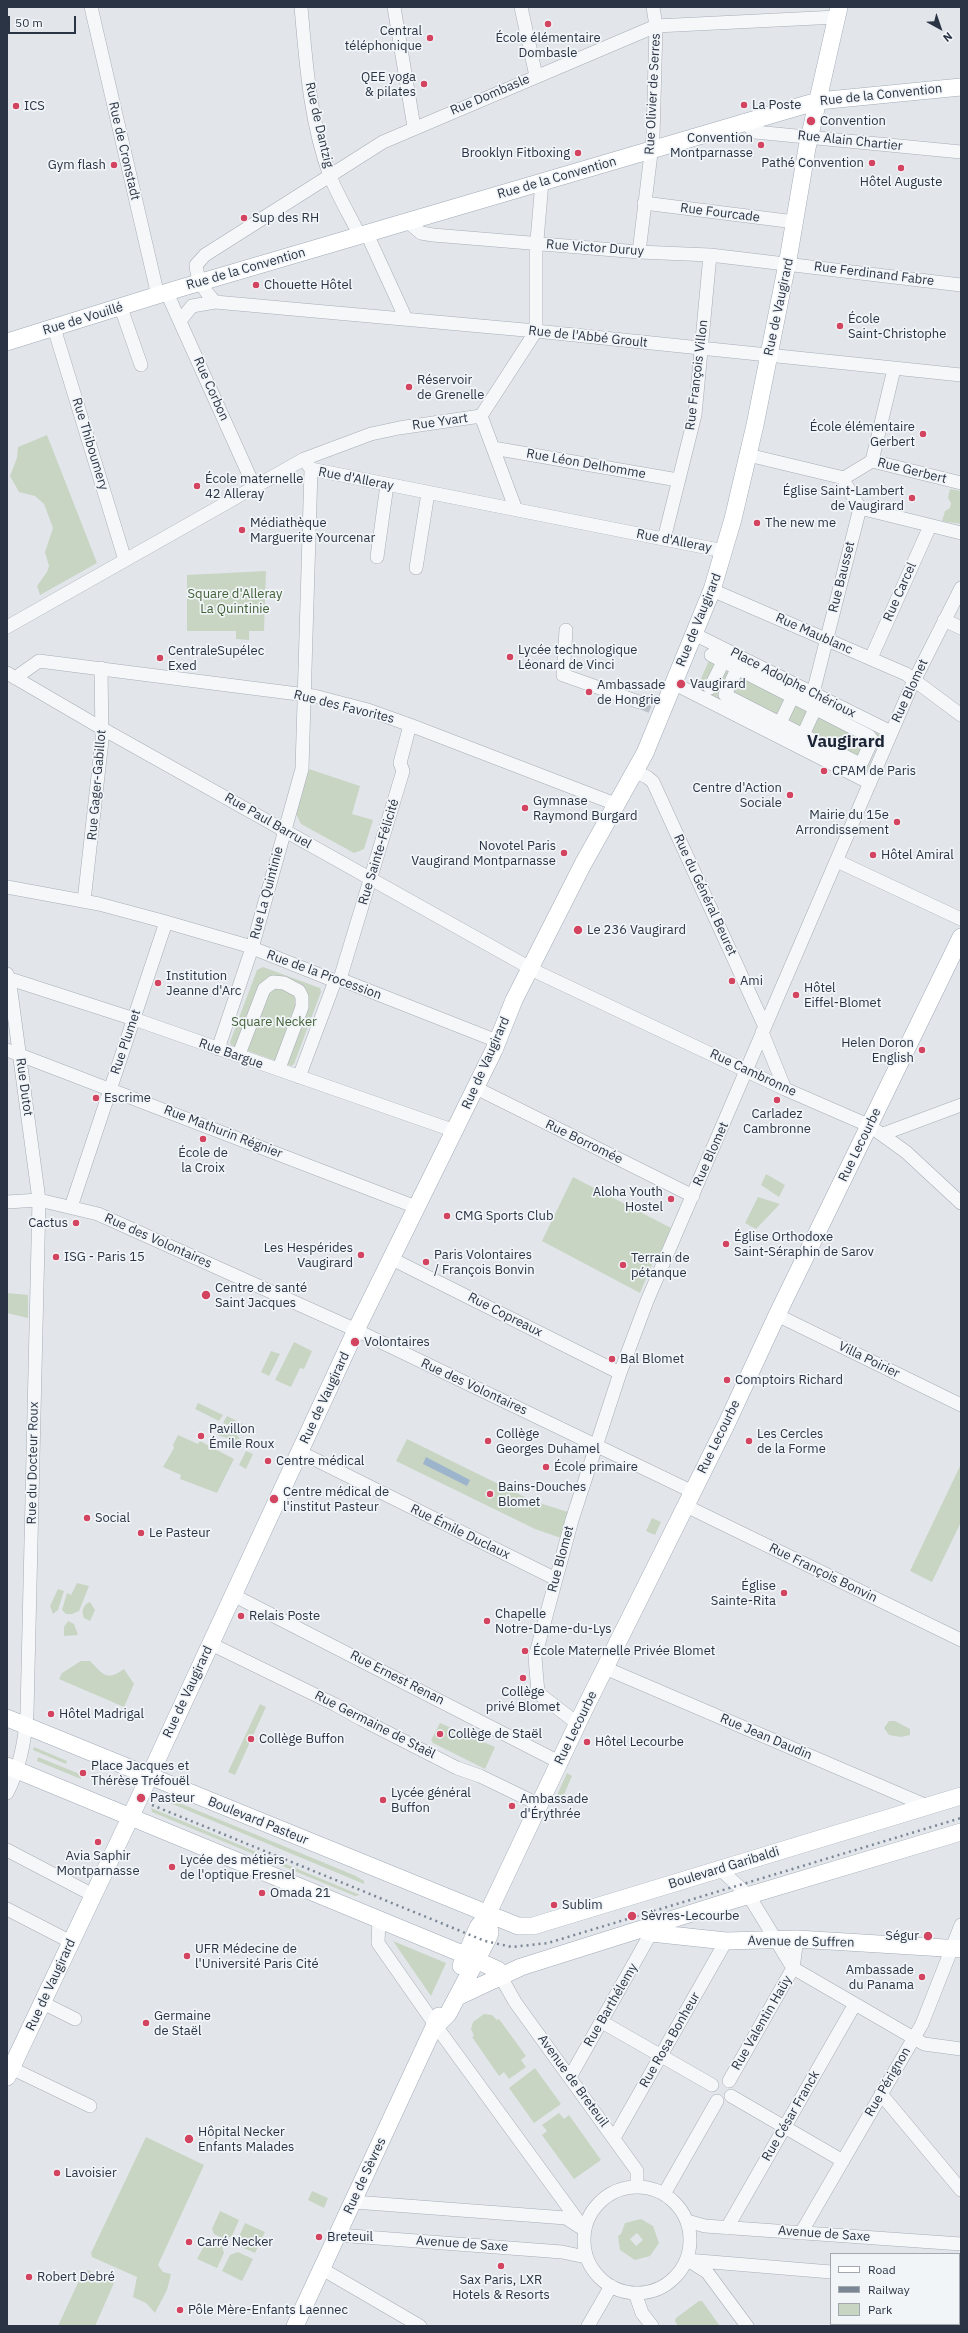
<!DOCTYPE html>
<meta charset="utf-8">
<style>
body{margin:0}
#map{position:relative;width:968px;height:2333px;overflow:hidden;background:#e2e6eb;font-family:"IBM Plex Sans",sans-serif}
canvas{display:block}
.frame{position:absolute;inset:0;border:8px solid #2a3444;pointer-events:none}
.legend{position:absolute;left:830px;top:2253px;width:130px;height:72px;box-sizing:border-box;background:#f2f5f8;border:1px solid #a2a8b0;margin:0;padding:5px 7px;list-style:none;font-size:12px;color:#2a3444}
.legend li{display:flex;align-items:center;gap:8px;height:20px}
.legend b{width:20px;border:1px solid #a2a8b0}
.north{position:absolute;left:920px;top:8px;width:40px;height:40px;-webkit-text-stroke:3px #f2f5f8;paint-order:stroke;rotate:140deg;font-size:11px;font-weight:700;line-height:16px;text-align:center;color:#2a3444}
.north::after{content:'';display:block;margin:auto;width:14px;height:18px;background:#2a3444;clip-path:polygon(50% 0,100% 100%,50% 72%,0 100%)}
.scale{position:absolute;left:8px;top:16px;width:68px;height:18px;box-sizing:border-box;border:2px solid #2a3444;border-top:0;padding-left:5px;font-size:12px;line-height:14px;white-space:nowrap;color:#2a3444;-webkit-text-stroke:3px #f2f5f8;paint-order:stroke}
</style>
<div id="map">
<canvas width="968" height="2333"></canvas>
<div class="frame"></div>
<ul class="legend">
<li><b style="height:5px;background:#fff"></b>Road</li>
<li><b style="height:5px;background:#7b8695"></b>Railway</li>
<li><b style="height:11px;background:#c8d5c3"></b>Park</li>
</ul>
<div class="north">N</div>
<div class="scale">50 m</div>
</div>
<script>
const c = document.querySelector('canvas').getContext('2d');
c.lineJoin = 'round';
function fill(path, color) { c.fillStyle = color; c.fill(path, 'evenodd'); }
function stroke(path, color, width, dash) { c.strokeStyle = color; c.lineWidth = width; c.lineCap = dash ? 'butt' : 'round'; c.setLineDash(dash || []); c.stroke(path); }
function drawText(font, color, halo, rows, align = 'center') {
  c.font = font + ' "IBM Plex Sans",sans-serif'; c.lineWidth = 3.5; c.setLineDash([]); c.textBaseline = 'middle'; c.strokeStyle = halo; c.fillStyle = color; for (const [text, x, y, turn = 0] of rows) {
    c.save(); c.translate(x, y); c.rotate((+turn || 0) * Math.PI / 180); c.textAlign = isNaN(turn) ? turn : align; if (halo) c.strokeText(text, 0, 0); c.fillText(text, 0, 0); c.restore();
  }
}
const green = new Path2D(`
 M47,435L97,563L40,595L37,586L47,572L49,566L45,552L53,528L44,504L35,496L19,492L10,476L17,458L18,447Z
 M950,489L961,491V524L942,521L945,511L950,508L951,503L948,498Z
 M266,571L264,631H249V640L236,639V631H187V575Z
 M716,652L881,735L866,773L700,690L698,686L712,653Z
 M309,769L360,786L352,814L373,820L364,849L354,853L301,824L296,814Z
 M263,967L320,988L321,992L294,1064L291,1066L231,1045L230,1042L257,970Z
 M766,1174L785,1185L779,1197L761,1185Z
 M573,1177L671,1228L658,1258L655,1257L640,1293L542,1241Z
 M758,1197L780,1204L756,1229L745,1223Z
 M7,1293L28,1295V1318L7,1313Z
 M294,1342L312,1351L304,1369L300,1368L291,1387L275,1380Z
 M271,1351L280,1354L269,1376L261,1372Z
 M198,1403L223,1415L219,1421L195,1409Z
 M227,1416L243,1424L240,1431L223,1423Z
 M221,1428L237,1435L242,1443L218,1435Z
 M178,1435L198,1444L200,1441L234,1459L217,1493L180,1479L181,1475L163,1467L174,1448L173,1445Z
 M407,1439L533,1501L568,1512L561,1538L535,1529L396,1461Z
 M246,1451L253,1454L246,1469L239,1465Z
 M961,1464V1522L932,1582L910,1571Z
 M652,1518L661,1522L655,1535L646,1531Z
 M77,1583L89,1586L79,1611L72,1614H66L62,1610L67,1593L71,1595Z
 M58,1589L64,1591L58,1610L53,1614L50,1606Z
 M90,1602L95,1610L90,1621L84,1618C81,1612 83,1604 90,1602Z
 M68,1621L74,1624L78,1635L64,1636V1627Z
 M81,1661H90C103,1674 106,1682 124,1669L134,1684L124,1707L59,1679L62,1673Z
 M260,1704L266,1707L235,1775L228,1772Z
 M889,1721H895L910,1729V1735L901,1737L889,1735L884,1728Z
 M440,1723L495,1747L485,1769L433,1743L431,1740Z
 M34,1747L67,1761L66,1764L33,1750Z
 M38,1757L82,1775L81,1779L37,1761Z
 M567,1773L572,1776L563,1797L557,1795Z
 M172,1800L356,1876L364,1881V1884L170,1803Z
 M151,1808L360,1895L355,1896L152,1812Z
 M393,1941L446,1963L431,1996Z
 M484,2014L492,2015L497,2020L499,2019L526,2056L521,2060L526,2067L509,2079L504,2072L499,2076L472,2037L474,2036L471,2029L473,2022Z
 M535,2068L561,2104L534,2123L509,2088Z
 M559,2113L564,2119L569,2115L601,2160L574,2179L542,2135L547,2131L542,2125Z
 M146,2137L204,2165L158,2265L163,2272L171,2274L167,2290L155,2313L146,2303L133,2297L137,2277L92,2257L91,2253Z
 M312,2191L328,2198L324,2208L308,2200Z
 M220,2211L239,2220L232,2236L224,2239L214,2234L212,2229Z
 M641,2219L653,2226L659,2243L650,2256L635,2260L620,2250L618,2236L621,2234L625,2223ZM637,2233L643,2240L636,2246L630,2239Z
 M245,2223L265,2232L255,2253L241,2247L238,2239Z
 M211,2240L221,2244L224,2253L217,2268L197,2259L206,2242Z
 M238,2252L253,2259L242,2281L222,2271L230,2255Z
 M88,2270L114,2283L95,2326H58L83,2272Z
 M699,2301H702L720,2326H678L675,2321L676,2318Z`);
const water = new Path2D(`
 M426,1457L470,1480L467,1486L423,1464Z`);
const minorTunnel = new Path2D(`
 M639,702L654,708`);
const minor = new Path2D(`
 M91,7L158,296
 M301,7C306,63 310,122 330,176C338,196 350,216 360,236
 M394,7L414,127
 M521,7L536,76
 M837,17L656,26L383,142L205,255L196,265C197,279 205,292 215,302L536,331L961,375
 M743,121L755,132L961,152
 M644,203L795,222
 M407,221L421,233L433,235L639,252L710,255L961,285
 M367,234L406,319
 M639,252L653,137L656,26L653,7
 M167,293L254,486
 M121,308L141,365
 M180,321L192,306L215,302
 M54,328L125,560
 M481,416L536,331V252L542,182
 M481,416L516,510
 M493,448L678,480
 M748,455L844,478L872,461L961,483
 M872,461L894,369
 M306,462L311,469L724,551
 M844,478L845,483L860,508L961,533
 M664,539L695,415L710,255
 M377,557L387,485
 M416,568L428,493
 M712,590L906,674L961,715
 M944,620L961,628
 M7,627L304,459L371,434L399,428L481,416
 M566,630L563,675L639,702
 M694,634L891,732
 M711,655L869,736L872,740L862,762L858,763L725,695L737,669
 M871,658L930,526
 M7,673L103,729L539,973L785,1089L870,1126L906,1152L961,1203
 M15,678L39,661L314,696L368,710L410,725L618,805
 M673,683L870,783
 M710,688L723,662
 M813,693L860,508
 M780,723L792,698
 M803,735L815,709
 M636,772L647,777L653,782L765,1027
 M837,861L961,919
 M7,887L99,904L166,922L245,945L335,981L340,979L347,982L497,1041
 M84,901L102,740L101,668
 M7,974L11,992L39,1200L27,1713C25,1741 20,1768 7,1793
 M7,978L134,1019L455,1131
 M340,979L403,771L400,763L410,725
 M762,1032L785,1089
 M218,1049L252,948L302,769L311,469
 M241,1049L264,989L273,982L284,983L299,991L302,997V1007L281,1063
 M7,1050L416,1207
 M299,1077L335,981
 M476,1088L693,1196
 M883,1134L961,1105
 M7,1202L39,1200L98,1214L356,1330L693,1492
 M71,1207L166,922
 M390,1258L620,1373
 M777,1315L961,1405
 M300,1452L556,1579
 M686,1506L961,1640
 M233,1595L559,1762
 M211,1644L336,1705L361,1719L457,1768L480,1776L540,1805
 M605,1668L927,1806
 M578,1724L538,1693L535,1657L572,1520L620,1373L647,1301L911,687L961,588
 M7,1850L93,1895
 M720,1869L749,1896L793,1968L924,2044L961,2049
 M7,1909L71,1942
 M379,1919L378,1943L436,2026L584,2229
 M501,1977L515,2002L637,2171V2187
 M43,2003L75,2019
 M602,2022L712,2085
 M11,2068L90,2106
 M570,2077L651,1933
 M729,2081L793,1968L797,1939
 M881,2094L961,2190
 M731,2096L843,2161
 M614,2138L726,1941
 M584 2240a53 53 0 1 1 106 0a53 53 0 1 1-106 0Z
 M664,2194L717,2101
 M354,2202L566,2218L580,2227
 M687,2221L705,2226L961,2244
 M727,2228L855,2004
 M801,2233L922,2024L961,1925
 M338,2235L562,2252L586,2257
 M687,2260L831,2272
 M691,2262L707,2272L747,2326
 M322,2269L420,2326
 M959,2281L961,2282
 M635,2293L642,2313L652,2326
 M588,2326L611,2286`);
const major = new Path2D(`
 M7,342L174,290L818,101L961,87
 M7,1718L518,1926H533L961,1796
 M7,1766L465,1955L498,1970L501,1977
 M644,1930L651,1933L726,1941L797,1939L961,1949
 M461,1966L478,1927L487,1915
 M457,1997L521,1967L730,1901L961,1832
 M436,2026L448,2014L488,1938L490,1933L487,1915L584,1710L726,1425L777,1315L961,937
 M7,2077L130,1818L356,1330L494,1050L514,1000L583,864L645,753L712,590L733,519L755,425L789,254L807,148L839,7
 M295,2326L439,2016`);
const rail = new Path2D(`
 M152,1805L485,1941L512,1947L548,1943L961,1818`);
const markers = [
 [548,24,4,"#d34460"],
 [430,38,4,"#d34460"],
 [424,84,4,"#d34460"],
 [744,105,4,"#d34460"],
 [16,106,4,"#d34460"],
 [811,121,5,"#d34460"],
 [761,145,4,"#d34460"],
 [578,153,4,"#d34460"],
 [872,163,4,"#d34460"],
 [114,165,4,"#d34460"],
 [901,168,4,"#d34460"],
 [244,218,4,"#d34460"],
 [256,285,4,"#d34460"],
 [840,326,4,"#d34460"],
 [409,387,4,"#d34460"],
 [923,434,4,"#d34460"],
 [197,486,4,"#d34460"],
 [912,498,4,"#d34460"],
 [757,523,4,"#d34460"],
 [242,530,4,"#d34460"],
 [510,657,4,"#d34460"],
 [160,658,4,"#d34460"],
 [681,684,5,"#d34460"],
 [589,692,4,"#d34460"],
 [824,771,4,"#d34460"],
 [790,795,4,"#d34460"],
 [525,808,4,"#d34460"],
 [897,822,4,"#d34460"],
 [564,853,4,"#d34460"],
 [873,855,4,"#d34460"],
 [578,930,5,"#d34460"],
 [732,981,4,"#d34460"],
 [158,983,4,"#d34460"],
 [796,995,4,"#d34460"],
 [922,1050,4,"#d34460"],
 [96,1098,4,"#d34460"],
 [777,1100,4,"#d34460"],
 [203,1139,4,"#d34460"],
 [671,1199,4,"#d34460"],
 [447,1216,4,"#d34460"],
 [76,1223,4,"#d34460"],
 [726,1244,4,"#d34460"],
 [361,1255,4,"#d34460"],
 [56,1257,4,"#d34460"],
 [426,1262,4,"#d34460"],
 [623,1265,4,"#d34460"],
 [206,1295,5,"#d34460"],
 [355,1342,5,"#d34460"],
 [612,1359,4,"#d34460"],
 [727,1380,4,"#d34460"],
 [201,1436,4,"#d34460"],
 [488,1441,4,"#d34460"],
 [749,1441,4,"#d34460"],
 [268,1461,4,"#d34460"],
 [546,1467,4,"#d34460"],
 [490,1494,4,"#d34460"],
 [274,1499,5,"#d34460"],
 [87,1518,4,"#d34460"],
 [141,1533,4,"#d34460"],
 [784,1593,4,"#d34460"],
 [241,1616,4,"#d34460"],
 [487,1621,4,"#d34460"],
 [525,1651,4,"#d34460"],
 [523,1678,4,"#d34460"],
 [51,1714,4,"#d34460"],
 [440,1734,4,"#d34460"],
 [251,1739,4,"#d34460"],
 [587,1742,4,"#d34460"],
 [83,1773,4,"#d34460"],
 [141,1798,5,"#d34460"],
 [383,1800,4,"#d34460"],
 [512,1806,4,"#d34460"],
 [98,1842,4,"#d34460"],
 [172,1867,4,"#d34460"],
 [262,1893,4,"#d34460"],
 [554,1905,4,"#d34460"],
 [632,1916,5,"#d34460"],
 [928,1936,5,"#d34460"],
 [187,1956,4,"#d34460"],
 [922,1977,4,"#d34460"],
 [146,2023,4,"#d34460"],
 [189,2139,5,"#d34460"],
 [57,2173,4,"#d34460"],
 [319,2237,4,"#d34460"],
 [189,2242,4,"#d34460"],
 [501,2266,4,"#d34460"],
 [29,2277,4,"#d34460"],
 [180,2310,4,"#d34460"]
];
const poiNames = [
 ["Central",422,31,"right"],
 ["téléphonique",422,46,"right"],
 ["École élémentaire",548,38,"center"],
 ["Dombasle",548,53,"center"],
 ["QEE yoga",416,77,"right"],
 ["& pilates",416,92,"right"],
 ["La Poste",752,105],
 ["ICS",24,106],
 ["Convention",820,121],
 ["Convention",753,138,"right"],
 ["Montparnasse",753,153,"right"],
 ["Brooklyn Fitboxing",570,153,"right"],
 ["Pathé Convention",864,163,"right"],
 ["Gym flash",106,165,"right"],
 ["Hôtel Auguste",901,182,"center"],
 ["Sup des RH",252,218],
 ["Chouette Hôtel",264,285],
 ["École",848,319],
 ["Saint-Christophe",848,334],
 ["Réservoir",417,380],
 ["de Grenelle",417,395],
 ["École élémentaire",915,427,"right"],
 ["Gerbert",915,442,"right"],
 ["École maternelle",205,479],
 ["42 Alleray",205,494],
 ["Église Saint-Lambert",904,491,"right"],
 ["de Vaugirard",904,506,"right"],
 ["Médiathèque",250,523],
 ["Marguerite Yourcenar",250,538],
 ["The new me",765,523],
 ["Lycée technologique",518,650],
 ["Léonard de Vinci",518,665],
 ["CentraleSupélec",168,651],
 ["Exed",168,666],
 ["Vaugirard",690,684],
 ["Ambassade",597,685],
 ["de Hongrie",597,700],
 ["CPAM de Paris",832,771],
 ["Centre d'Action",782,788,"right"],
 ["Sociale",782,803,"right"],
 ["Gymnase",533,801],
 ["Raymond Burgard",533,816],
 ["Mairie du 15e",889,815,"right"],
 ["Arrondissement",889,830,"right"],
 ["Novotel Paris",556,846,"right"],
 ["Vaugirand Montparnasse",556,861,"right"],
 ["Hôtel Amiral",881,855],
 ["Le 236 Vaugirard",587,930],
 ["Institution",166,976],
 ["Jeanne d'Arc",166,991],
 ["Ami",740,981],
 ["Hôtel",804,988],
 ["Eiffel-Blomet",804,1003],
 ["Helen Doron",914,1043,"right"],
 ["English",914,1058,"right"],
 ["Escrime",104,1098],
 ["Carladez",777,1114,"center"],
 ["Cambronne",777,1129,"center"],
 ["École de",203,1153,"center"],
 ["la Croix",203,1168,"center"],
 ["Aloha Youth",663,1192,"right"],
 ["Hostel",663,1207,"right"],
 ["CMG Sports Club",455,1216],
 ["Cactus",68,1223,"right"],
 ["Église Orthodoxe",734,1237],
 ["Saint-Séraphin de Sarov",734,1252],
 ["Les Hespérides",353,1248,"right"],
 ["Vaugirard",353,1263,"right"],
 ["Paris Volontaires",434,1255],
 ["/ François Bonvin",434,1270],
 ["ISG - Paris 15",64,1257],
 ["Terrain de",631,1258],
 ["pétanque",631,1273],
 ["Centre de santé",215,1288],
 ["Saint Jacques",215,1303],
 ["Volontaires",364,1342],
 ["Bal Blomet",620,1359],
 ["Comptoirs Richard",735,1380],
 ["Pavillon",209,1429],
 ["Émile Roux",209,1444],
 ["Collège",496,1434],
 ["Georges Duhamel",496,1449],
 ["Les Cercles",757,1434],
 ["de la Forme",757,1449],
 ["Centre médical",276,1461],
 ["École primaire",554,1467],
 ["Bains-Douches",498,1487],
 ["Blomet",498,1502],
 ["Centre médical de",283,1492],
 ["l'institut Pasteur",283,1507],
 ["Social",95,1518],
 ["Le Pasteur",149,1533],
 ["Église",776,1586,"right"],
 ["Sainte-Rita",776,1601,"right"],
 ["Chapelle",495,1614],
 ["Notre-Dame-du-Lys",495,1629],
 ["Relais Poste",249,1616],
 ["École Maternelle Privée Blomet",533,1651],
 ["Collège",523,1692,"center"],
 ["privé Blomet",523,1707,"center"],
 ["Hôtel Madrigal",59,1714],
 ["Collège de Staël",448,1734],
 ["Collège Buffon",259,1739],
 ["Hôtel Lecourbe",595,1742],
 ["Place Jacques et",91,1766],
 ["Thérèse Tréfouël",91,1781],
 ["Lycée général",391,1793],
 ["Buffon",391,1808],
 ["Pasteur",150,1798],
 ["Ambassade",520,1799],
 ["d'Érythrée",520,1814],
 ["Avia Saphir",98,1856,"center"],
 ["Montparnasse",98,1871,"center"],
 ["Lycée des métiers",180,1860],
 ["de l'optique Fresnel",180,1875],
 ["Omada 21",270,1893],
 ["Sublim",562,1905],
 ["Sèvres-Lecourbe",641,1916],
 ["Ségur",919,1936,"right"],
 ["UFR Médecine de",195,1949],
 ["l'Université Paris Cité",195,1964],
 ["Ambassade",914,1970,"right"],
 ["du Panama",914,1985,"right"],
 ["Germaine",154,2016],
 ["de Staël",154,2031],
 ["Hôpital Necker",198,2132],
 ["Enfants Malades",198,2147],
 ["Lavoisier",65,2173],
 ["Breteuil",327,2237],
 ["Carré Necker",197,2242],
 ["Robert Debré",37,2277],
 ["Sax Paris, LXR",501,2280,"center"],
 ["Hotels & Resorts",501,2295,"center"],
 ["Pôle Mère-Enfants Laennec",188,2310]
];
const streetNames = [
 ["Rue Olivier de Serres",653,94,-87],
 ["Rue Dombasle",490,95,-23],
 ["Rue de la Convention",881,95,-6],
 ["Rue de Dantzig",319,125,77],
 ["Rue Alain Chartier",850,141,6],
 ["Rue de Cronstadt",124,151,77],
 ["Rue de la Convention",557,178,-16],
 ["Rue Fourcade",720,213,7],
 ["Rue Victor Duruy",595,248,4],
 ["Rue de la Convention",246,269,-16],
 ["Rue Ferdinand Fabre",874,274,7],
 ["Rue de Vaugirard",779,307,-78],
 ["Rue de Vouillé",83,319,-17],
 ["Rue de l'Abbé Groult",588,337,6],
 ["Rue François Villon",697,375,-83],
 ["Rue Corbon",211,389,66],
 ["Rue Yvart",440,422,-8],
 ["Rue Thiboumery",90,444,73],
 ["Rue Léon Delhomme",586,464,10],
 ["Rue Gerbert",912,471,14],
 ["Rue d'Alleray",356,479,11],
 ["Rue d'Alleray",674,541,11],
 ["Rue Bausset",842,577,-76],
 ["Rue Carcel",900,592,-66],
 ["Rue de Vaugirard",699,620,-68],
 ["Rue Maublanc",814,634,24],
 ["Place Adolphe Chérioux",793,683,27],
 ["Rue Blomet",910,691,-65],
 ["Rue des Favorites",344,707,14],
 ["Rue Gager-Gabillot",97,785,-85],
 ["Rue Paul Barruel",268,821,30],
 ["Rue Sainte-Félicité",379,852,-73],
 ["Rue La Quintinie",267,893,-75],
 ["Rue du Général Beuret",705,895,65],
 ["Rue de la Procession",324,975,20],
 ["Rue Plumet",126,1042,-71],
 ["Rue Bargue",231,1054,19],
 ["Rue de Vaugirard",486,1063,-66],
 ["Rue Cambronne",753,1073,25],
 ["Rue Dutot",24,1087,82],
 ["Rue Mathurin Régnier",223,1132,21],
 ["Rue Borromée",584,1142,26],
 ["Rue Lecourbe",860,1145,-64],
 ["Rue Blomet",711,1154,-66],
 ["Rue des Volontaires",158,1241,24],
 ["Rue Copreaux",505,1315,27],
 ["Villa Poirier",869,1360,26],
 ["Rue des Volontaires",474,1387,25],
 ["Rue de Vaugirard",325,1398,-65],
 ["Rue Lecourbe",719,1437,-64],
 ["Rue du Docteur Roux",33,1463,-89],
 ["Rue Émile Duclaux",460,1532,26],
 ["Rue Blomet",561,1559,-75],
 ["Rue François Bonvin",823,1573,26],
 ["Rue Ernest Renan",397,1678,27],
 ["Rue de Vaugirard",188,1692,-65],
 ["Rue Germaine de Staël",375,1725,27],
 ["Rue Lecourbe",576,1728,-64],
 ["Rue Jean Daudin",766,1737,23],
 ["Boulevard Pasteur",258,1821,22],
 ["Boulevard Garibaldi",724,1868,-17],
 ["Avenue de Suffren",801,1942,1],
 ["Rue de Vaugirard",51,1985,-65],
 ["Rue Barthélemy",611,2005,-60],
 ["Rue Valentin Haüy",762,2023,-60],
 ["Rue Rosa Bonheur",670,2040,-60],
 ["Avenue de Breteuil",573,2081,54],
 ["Rue Pérignon",888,2082,-60],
 ["Rue César Franck",791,2116,-60],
 ["Rue de Sèvres",365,2176,-65],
 ["Avenue de Saxe",824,2234,4],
 ["Avenue de Saxe",462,2244,4]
];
const parkNames = [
 ["Square d'Alleray",235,594],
 ["La Quintinie",235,609],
 ["Square Necker",274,1022]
];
const districtNames = [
 ["Vaugirard",846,742]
];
fill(green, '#c8d5c3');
fill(water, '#9cb5cc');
stroke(minorTunnel, '#bdc2ca', 13, [13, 6]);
stroke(minor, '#a7adb6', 14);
stroke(major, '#a1abb7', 18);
stroke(minor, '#f5f7f9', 13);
stroke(major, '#fff', 17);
stroke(rail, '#7b8695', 2.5, [2, 4]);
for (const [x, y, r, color] of markers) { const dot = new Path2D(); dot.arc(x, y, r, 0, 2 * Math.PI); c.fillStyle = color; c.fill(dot); stroke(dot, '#f2f5f8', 1.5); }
drawText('13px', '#2a3444', '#f2f5f8', poiNames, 'left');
drawText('13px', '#2a3444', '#f2f5f8', streetNames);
drawText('13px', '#406036', '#f2f5f8', parkNames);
drawText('bold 17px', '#1c2535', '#f2f5f8', districtNames);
</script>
